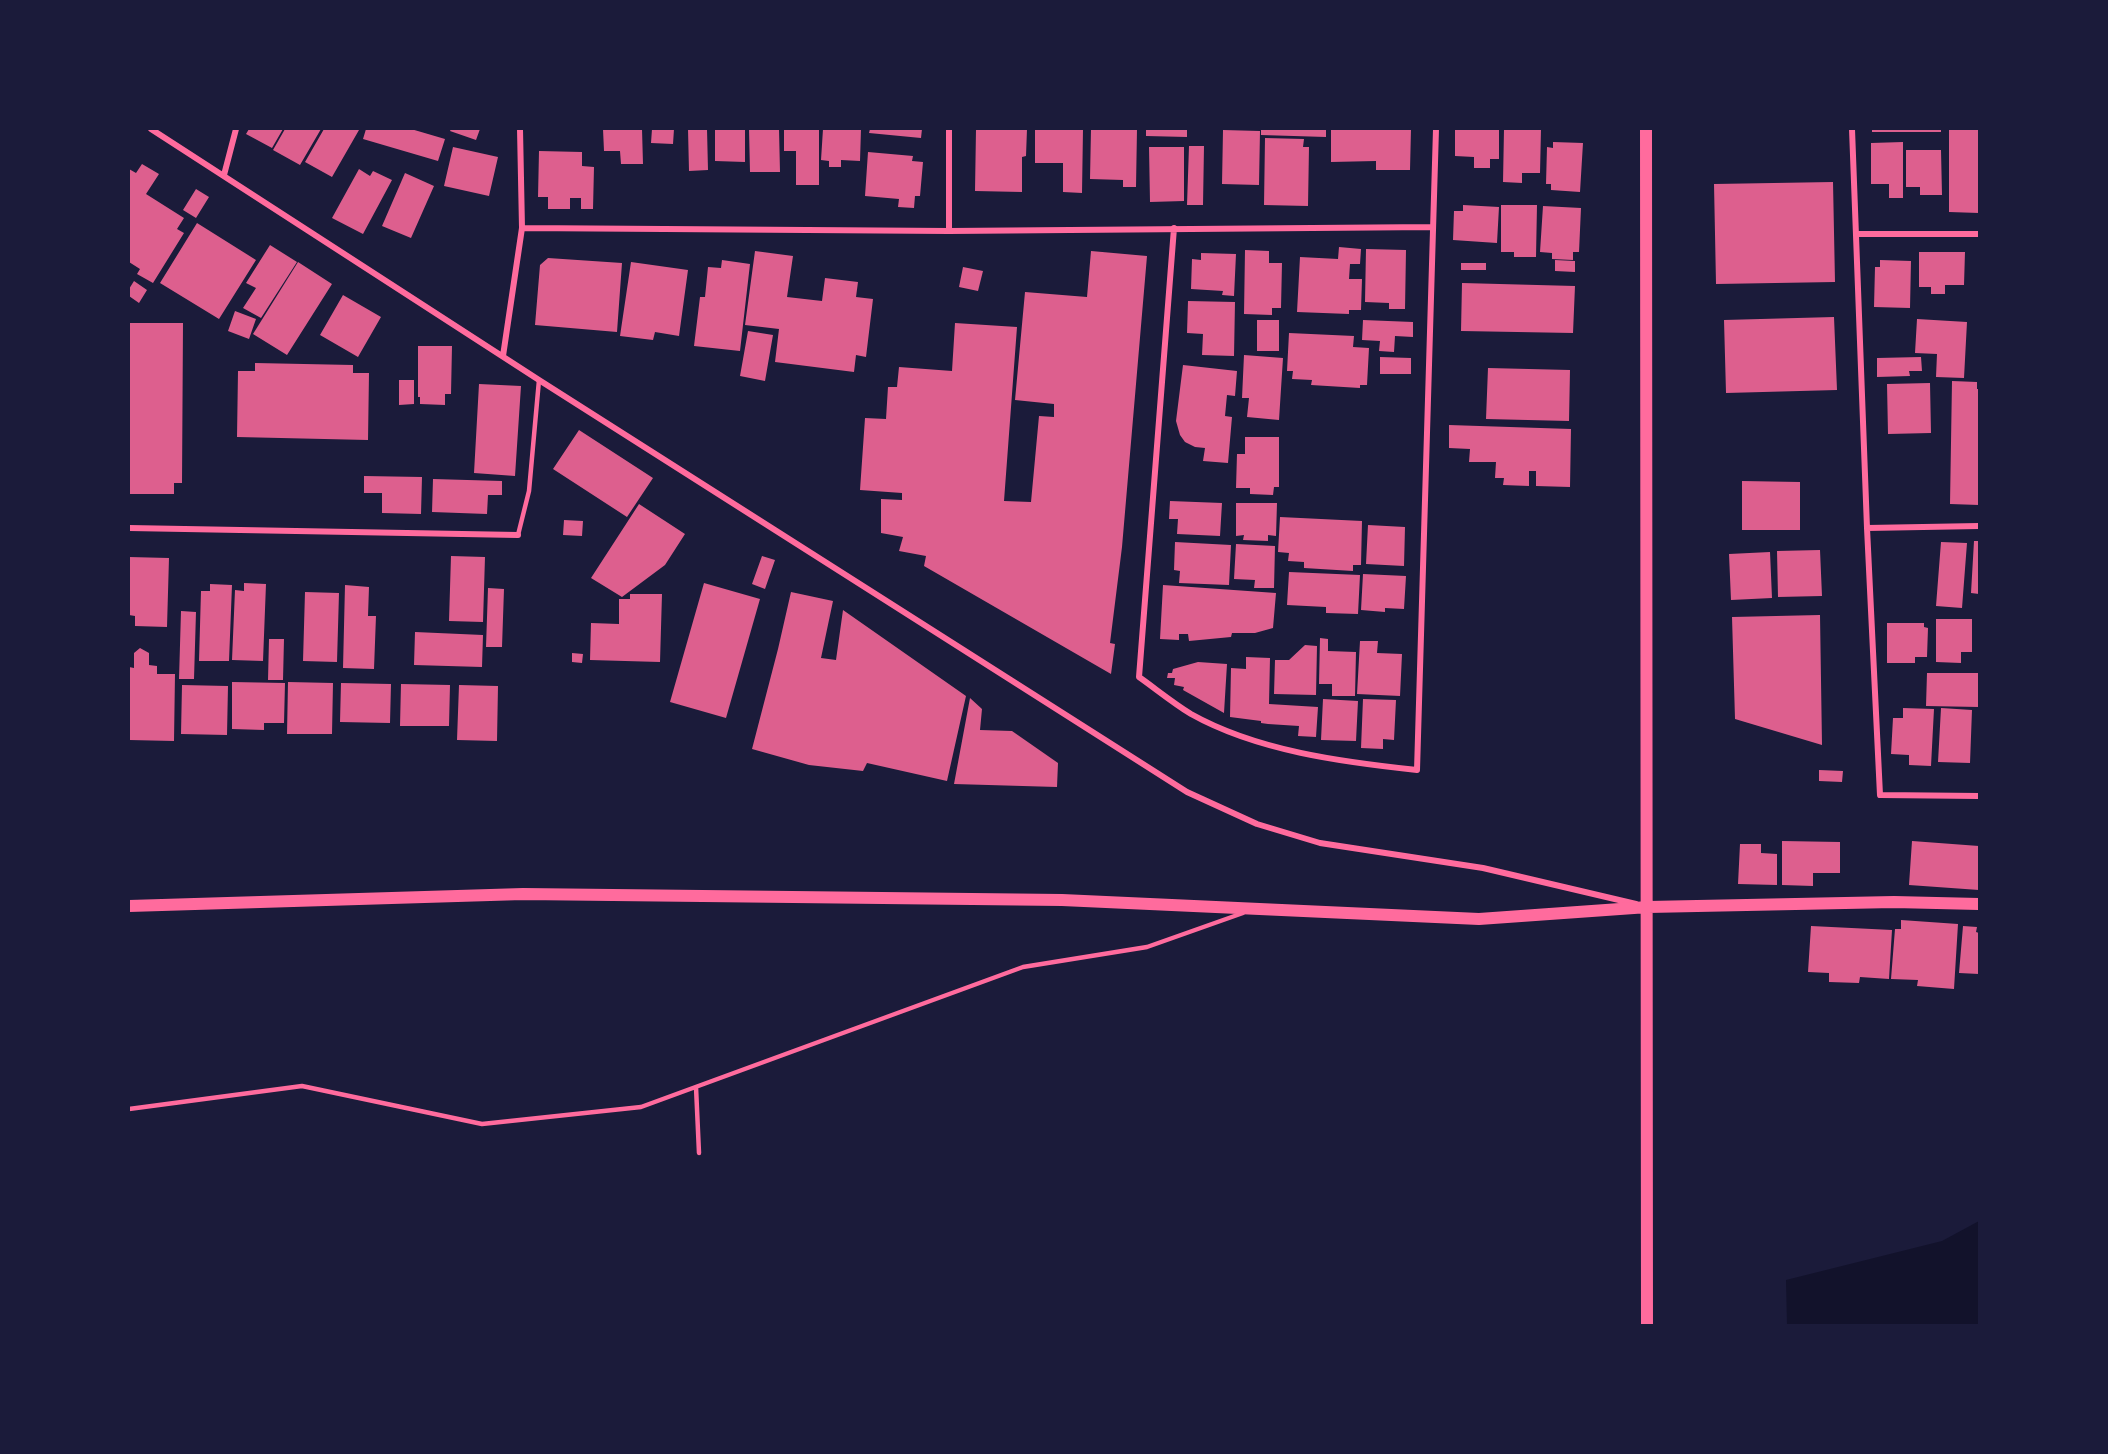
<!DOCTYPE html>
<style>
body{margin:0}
#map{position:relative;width:2108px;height:1454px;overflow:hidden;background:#1b1b3a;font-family:Cabin,sans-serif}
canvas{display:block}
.frame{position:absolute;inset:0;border:130px solid #1b1b3a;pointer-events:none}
</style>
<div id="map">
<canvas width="2108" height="1454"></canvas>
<div class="frame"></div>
</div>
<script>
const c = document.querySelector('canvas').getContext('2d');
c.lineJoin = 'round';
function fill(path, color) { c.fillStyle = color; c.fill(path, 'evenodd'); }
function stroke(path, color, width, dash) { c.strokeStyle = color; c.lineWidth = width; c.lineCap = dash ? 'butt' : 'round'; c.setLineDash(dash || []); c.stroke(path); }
const water = new Path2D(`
 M1979,1221V1325H1787L1786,1280L1942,1241Z`);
const building = new Path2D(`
 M249,129H283L272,148L246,134Z
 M285,129H321L300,165L273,150Z
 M324,129L359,130L332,177L305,162Z
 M366,129H411L445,139L438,161L363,139Z
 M451,129H480L476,140L450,131Z
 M603,129H642L643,164H621L620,151H604Z
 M652,129H674L673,144L651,143Z
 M688,129H707L708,170L689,171Z
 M715,129H745V162L715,161Z
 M749,129H779L780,172H750Z
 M784,129H819V185H796V151H784Z
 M823,129H861L860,161L841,160V167H829V161L821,160Z
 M870,129H922L921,138L869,133Z
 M976,129H1027L1026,156L1022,157V192L975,191Z
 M1035,129H1083L1082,193L1063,192V163H1035Z
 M1091,129H1137L1136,187H1123V180L1090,179Z
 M1146,129H1187V137L1146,136Z
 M1261,129H1326V137L1261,135Z
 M1331,129H1411L1410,170H1376V161L1331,162Z
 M1455,129H1499V159H1490V168H1474V157L1455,156Z
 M1504,129H1541L1540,173H1522V183L1503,182Z
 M1872,129H1941V132H1872Z
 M1949,129H1979V213L1949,212Z
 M1223,130L1260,131L1259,185L1222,184Z
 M1265,138L1304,139L1303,147H1309L1308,206L1264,205Z
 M1553,142L1583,143L1580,192L1551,190V184H1546L1547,147L1553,148Z
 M1903,142V198H1889V184H1871V143Z
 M1189,146H1204L1203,205H1187Z
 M453,147L498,157L489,196L444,186Z
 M1149,147H1184V201L1150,202Z
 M1906,150H1941L1942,195H1920V187H1906Z
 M539,151L582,152V166L594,167L593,209H581V198H570V209H548V197H538Z
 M868,152L913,156L912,161L923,162L920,196H915L914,208L898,207L899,199L865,196Z
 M142,164L159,174L146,194L184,218L177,229L184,233L153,283L137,274L140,269L129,262V169L136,173Z
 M359,169L370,176L373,171L392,180L363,234L332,218Z
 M405,173L434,186L411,238L382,226Z
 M1833,182L1835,282L1716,284L1714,184Z
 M196,189L209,197L196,218L183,210Z
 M1463,205L1499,207L1497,243L1453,240L1454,211H1463Z
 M1501,205H1537L1536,257H1514V252H1501Z
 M1543,206L1581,208L1579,252H1573V260L1552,259V253L1540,252Z
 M197,223L256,260L219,319L160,283Z
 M270,245L297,262L261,318L243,308L256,288L246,283Z
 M1339,247L1361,249L1360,264H1350L1349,279H1362L1361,310H1349V314L1297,312L1300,257L1338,259Z
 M1366,249L1406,250L1405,309H1389V303L1365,302Z
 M1245,250L1269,251V263H1282L1281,308H1272V315L1244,314Z
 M755,251L793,256L787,297L822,301L825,278L858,282L856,297L873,299L866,357L856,355L854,372L775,362L779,329L745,325Z
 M1091,251L1147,256L1122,547L1110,643L1115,644L1111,674L924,566L926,556L899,551L903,537L881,533V499L902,500V493L860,490L865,418L886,419L888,387H897L899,367L952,371L955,323L1017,327L1004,501L1031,502L1039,416L1054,417V404L1015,400L1025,292L1087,297Z
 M1919,252H1965L1964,285H1945V294H1931V287H1919Z
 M1201,253L1236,254L1234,296L1222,295L1223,291L1191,289L1192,259L1201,260Z
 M548,258L622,263L617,332L535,325L540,265Z
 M722,260L750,264L740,351L694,346L700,297H705L708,267L721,268Z
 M1555,260L1575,261V272L1555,271Z
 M1880,260L1911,261L1910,308L1874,307L1875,267H1880Z
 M298,262L332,284L287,355L253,334Z
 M631,262L688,270L679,336L655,332L653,340L620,336Z
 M1461,263H1486V270H1461Z
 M963,267L983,271L978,291L959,287Z
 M134,281L147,290L139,303L129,296V289Z
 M1462,283L1575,286L1573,333L1461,331Z
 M343,295L381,317L358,357L320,335Z
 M1188,301L1235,302L1234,356L1202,355L1203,334L1187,333Z
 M235,311L256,319L249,339L228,331Z
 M1834,317L1837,390L1726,393L1724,320Z
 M1917,319L1967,322L1964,378L1936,377L1937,354L1915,353Z
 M1257,320H1279V351H1257Z
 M1363,320L1413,322V337L1395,336L1394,352L1379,351L1380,341L1362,340Z
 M129,323H183L182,483H174V494H129Z
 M748,331L773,335L765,381L740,376Z
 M1289,333L1354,336L1353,347L1369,348L1367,385H1360V388L1311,385L1312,380L1292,379L1293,371H1287Z
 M418,346H452L451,394H445V405L420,404V397H418Z
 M1244,355L1283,358L1279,420L1247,417L1249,398H1242Z
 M1380,357L1411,358V374H1380Z
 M1921,357L1922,371H1909L1910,376L1877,377V358Z
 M255,363L353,365V373H369L368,440L237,437L238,371H255Z
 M1183,365L1237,371L1235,396L1227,395L1225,416L1232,417L1228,463L1203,461L1205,448L1195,447L1185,442L1180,435L1176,421Z
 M1488,368L1570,370L1569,421L1486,419Z
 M399,380H414V404L399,405Z
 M1952,381L1977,382V389H1979V505L1950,504Z
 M1930,383L1931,433L1888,434L1887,384Z
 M479,384L521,386L515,476L474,473Z
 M1449,425L1571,429L1570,487L1536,486V471H1529V486L1503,485L1504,478H1495L1496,462H1469L1470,449L1449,448Z
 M579,430L653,478L627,517L553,469Z
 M1245,437H1279V487H1274L1273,495L1250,494V488H1236L1237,454H1245Z
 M364,476L422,477L421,514L382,513V493H364Z
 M433,479L502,481V495H488L487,514L432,512Z
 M1742,481L1800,482V530H1742Z
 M1170,501L1222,503L1220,536L1177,534L1178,519H1169Z
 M1236,503H1277L1276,536L1268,535V541L1243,540L1244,535L1236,536Z
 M639,504L685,534L665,565L622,597L591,578Z
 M1280,517L1362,521L1361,565H1353V571L1304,568V562L1288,561L1289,553L1278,552Z
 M564,520L583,521L582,536L563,535Z
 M1368,525L1405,527L1404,566L1366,564Z
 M1974,541H1979V594L1971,593Z
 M1175,542L1231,545L1229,585L1179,583L1180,571L1174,570Z
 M1941,542L1967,543L1962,608L1936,606Z
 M1236,544L1275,546L1274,588H1254L1255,580L1234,579Z
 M1820,550L1822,596L1778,597L1777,551Z
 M1770,552L1772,598L1731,600L1729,554Z
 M451,556L485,557L483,622L449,621Z
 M762,556L775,560L765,589L752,584Z
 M129,557L169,558L167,627L135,626V616L129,615Z
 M1289,572L1360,575L1358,614L1326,613V607L1287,605Z
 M1363,574L1406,576L1404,609L1385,608V612L1361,610Z
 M244,583L266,584L263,661L232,660L235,590L244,591Z
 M704,583L760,599L726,718L670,702Z
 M210,584L232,585L229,661H199L201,591H210Z
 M345,585L369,587L368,616H376L374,669L343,668Z
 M1163,585L1276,593L1273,628L1255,633H1232L1231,637L1189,641L1188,634H1179V640L1160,639Z
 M488,588L504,589L502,647H486Z
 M305,592L339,593L337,662L303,661Z
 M791,592L833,601L821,658L836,660L843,610L966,696L947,781L867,763L863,771L809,765L752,749L778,649Z
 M630,594H662L660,662L590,660L591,623L619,624V599H630Z
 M181,611L196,612L194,679H179Z
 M1820,615L1822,745L1735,719L1732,617Z
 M1936,619H1972V652H1961V663L1936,662Z
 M1887,623H1924V627L1928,628L1927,657H1915V663H1887Z
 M415,632L483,635L482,667L414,665Z
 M1320,638L1328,639V651L1356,652L1355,696H1332V684H1319Z
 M269,639H284L283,680H268Z
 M1360,641H1378L1377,653L1402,654L1400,696L1357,694Z
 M1305,645L1317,646L1316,695L1274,694L1275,660H1289Z
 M140,648L149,653V665L157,666V674H175L174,741L129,740V667L134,668V653Z
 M572,653L583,654L582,663L572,662Z
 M1246,657L1270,658L1269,704L1318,707L1316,737L1298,736L1299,726L1268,724L1261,723V721L1230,717L1231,668L1246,669Z
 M1198,662L1227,664L1224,713L1183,690L1184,687L1174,685L1175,678H1167L1168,673H1172L1173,669Z
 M1927,673H1979V707L1926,706Z
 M232,682L285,683L284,723H264V730L232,729Z
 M288,682L333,683L332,734H287Z
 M341,683L391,684L390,723L340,722Z
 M401,684L450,685L449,726H400Z
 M182,685L228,686L227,735L181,734Z
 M459,685L498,686L497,741L457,740Z
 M970,698L982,709L980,730L1012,731L1058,763L1057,787L954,784Z
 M1323,699L1358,701L1356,741L1321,740Z
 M1363,699L1396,700L1394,740L1383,739V749L1361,748Z
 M1903,708L1934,709L1931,766L1909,765V755L1891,754L1893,718H1903Z
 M1941,708L1972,710L1970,763L1938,762Z
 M1819,770L1843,771L1842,782L1819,781Z
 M1782,841L1840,842V873H1813V886L1782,885Z
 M1912,841L1979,846V890L1909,885Z
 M1740,844H1761V853L1777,854V885L1738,884Z
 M1901,920L1958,924L1954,989L1917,986L1918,980L1891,979L1895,929H1901Z
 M1811,926L1892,930L1889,979L1860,977L1859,983L1829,982V973L1808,972Z
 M1963,926L1977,927L1976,932L1979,933V974L1959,973Z`);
const service = new Path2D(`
 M518,535L529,491L539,380
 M696,1087L699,1153
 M129,1109L302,1086L482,1124L641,1107L1023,967L1147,947L1243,913`);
const minor = new Path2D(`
 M151,129L539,380L1187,792L1257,824L1320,843L1483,868L1636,904
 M949,129V231
 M1852,129L1867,528L1880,795L1979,796
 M224,175L236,129
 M522,228L949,231L1433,227
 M1174,228L1139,677C1156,689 1173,703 1191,714C1257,751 1342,762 1417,770L1436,129
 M1856,234H1979
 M503,356L522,228L520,129
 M129,528L518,535
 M1867,528L1979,526`);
const secondary = new Path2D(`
 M1646,129L1647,1325
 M129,906L523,894L1062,900L1479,919L1648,907L1894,902L1979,904`);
fill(water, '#12122b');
fill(building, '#dd5f8e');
stroke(service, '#ff6b9d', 4.5);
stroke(minor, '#ff6b9d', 6);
stroke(secondary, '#ff6b9d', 12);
</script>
